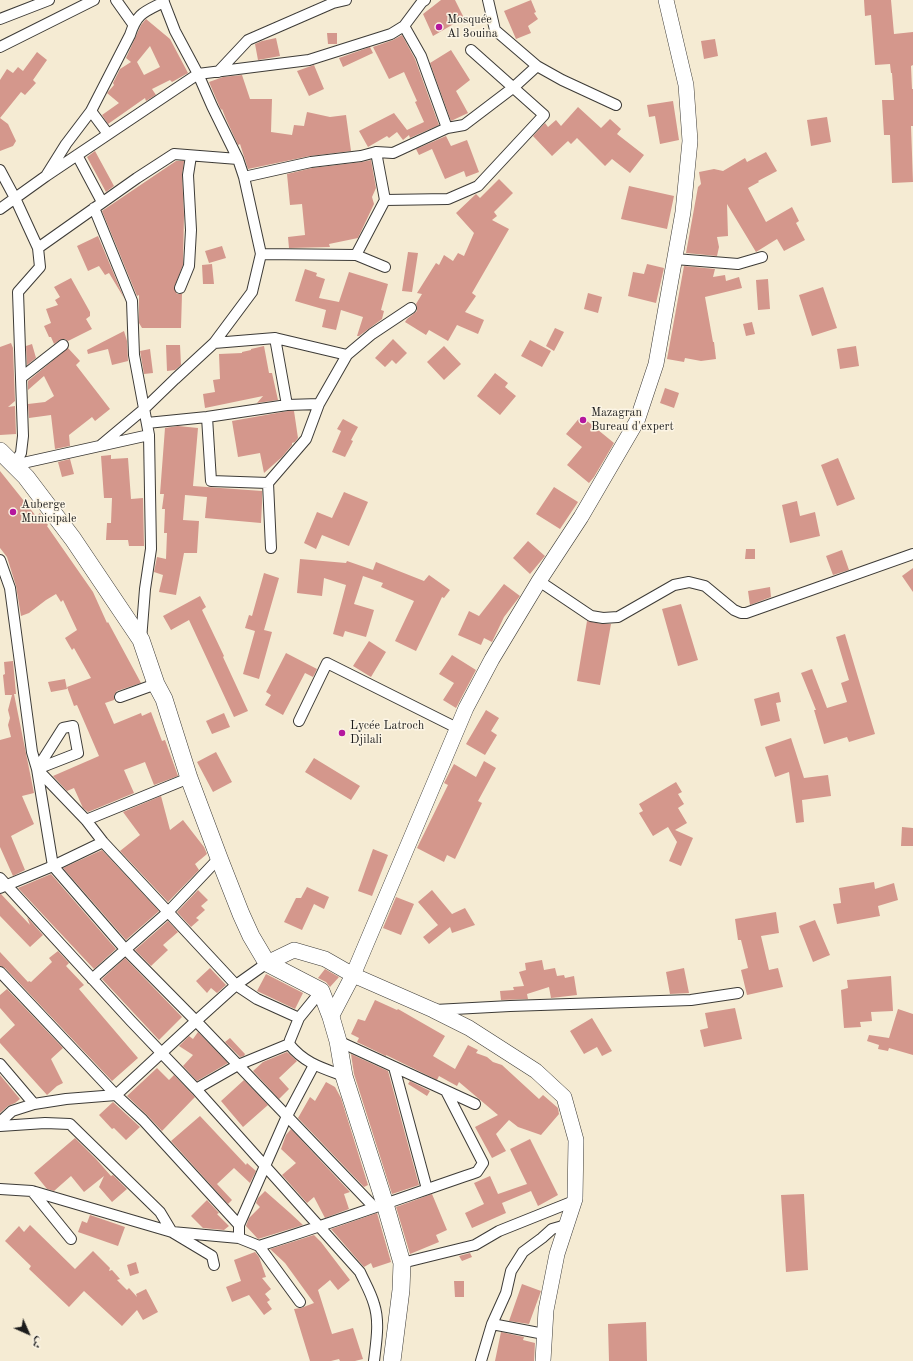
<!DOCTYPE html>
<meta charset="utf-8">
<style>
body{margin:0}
#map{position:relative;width:913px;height:1361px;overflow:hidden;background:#f5ebd3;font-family:"Old Standard TT",Amiri,serif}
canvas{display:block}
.north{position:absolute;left:8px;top:1313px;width:40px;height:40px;-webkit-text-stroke:3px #fcf5e5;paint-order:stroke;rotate:135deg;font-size:11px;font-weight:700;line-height:16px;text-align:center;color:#1c1c1c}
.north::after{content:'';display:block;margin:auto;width:14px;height:18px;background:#1c1c1c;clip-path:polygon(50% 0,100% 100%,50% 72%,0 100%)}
</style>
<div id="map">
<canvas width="913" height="1361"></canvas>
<div class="north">ش</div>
</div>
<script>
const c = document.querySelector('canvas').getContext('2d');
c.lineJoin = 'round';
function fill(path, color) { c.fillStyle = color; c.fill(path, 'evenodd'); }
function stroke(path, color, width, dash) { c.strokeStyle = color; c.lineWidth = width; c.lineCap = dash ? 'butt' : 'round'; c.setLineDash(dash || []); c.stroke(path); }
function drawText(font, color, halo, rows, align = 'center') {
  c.font = font + ' "Old Standard TT",serif'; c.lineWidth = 3; c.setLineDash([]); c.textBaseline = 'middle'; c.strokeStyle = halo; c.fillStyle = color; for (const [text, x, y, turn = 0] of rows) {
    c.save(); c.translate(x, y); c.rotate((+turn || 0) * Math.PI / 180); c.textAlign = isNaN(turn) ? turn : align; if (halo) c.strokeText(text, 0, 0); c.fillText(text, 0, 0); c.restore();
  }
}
const building = new Path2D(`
 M441,0H455L464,18L433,36L423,14Z
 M531,0L536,12L534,13L538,19L528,26L531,33L516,39L504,11Z
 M864,0H891L894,34L913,32V65L911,66L912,89H913V126H911L913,182L892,183L890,135H884L882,100H894L892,73H891L890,64L875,65L871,15L865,16Z
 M146,19L170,39L188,73L172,82L170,80L152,89L156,95L146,101L145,98L108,124L102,115L119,103L107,93L114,85L113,83L120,69L131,62L126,58L141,25ZM150,46L160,67L144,75L137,62Z
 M327,33H337V44H328Z
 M402,35L415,59L439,125L410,138L409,135L403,140L397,132L389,138L387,136L368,147L359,131L394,113L407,130L424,122L415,102L417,101L404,72L389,79L373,47L393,40Z
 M276,38L280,56L258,60L255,44L262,41Z
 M715,39L718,56L704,59L701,41Z
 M370,47L373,53L343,67L339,58Z
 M451,50L470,80L456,91L468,113L451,121L430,63Z
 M37,52L47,60L33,80L36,83L25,95L21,92L0,118L8,124L16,141L13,146L0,151V80L7,69L13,73L18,67L23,71Z
 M314,65L324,89L309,96L297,71Z
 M242,75L250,99H272L271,132L292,135L294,125L304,126L307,112L330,117L346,115L351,151L310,156L248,169L240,144L238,145L226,119L222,109L221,110L209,82L223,77Z
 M673,101L679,140L660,144L655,116L649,117L647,105Z
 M578,107L601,128L610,119L621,129L617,134L644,155L630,173L612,159L605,166L577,138L571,144L568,141L552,156L533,136L545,123L548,127L556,120L561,126Z
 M827,117L831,142L811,146L807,120Z
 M446,136L451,146L467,140L479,172L466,177L464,171L445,179L432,149L419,155L416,149Z
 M95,151L114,186L106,192L87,157Z
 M766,152L777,171L758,181L759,182L748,188L766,222L792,207L799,221L796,223L805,240L784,251L777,239L756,252L727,204L728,236L717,237L719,247L717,256L686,253L698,187L701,184L699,172L714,169L723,171L745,158L747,162Z
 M371,160L376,188L372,197L374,204L358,238L329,244L330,247L289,248L288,237L305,235L302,204L290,205L287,174L312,168L362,162Z
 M176,161H184L182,175L184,215L183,265L174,288L177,294H182L181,328H142L139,323V295L137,296L102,211Z
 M499,179L513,193L494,212L497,216L492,220L509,229L472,293L476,296L465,312L484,320L478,334L457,325L448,341L429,330L426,335L405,322L407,319L417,311V307L416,304L422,294L417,293L436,263L439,265L444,255L453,261L458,253L464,256L474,233L456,213L476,194L480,198Z
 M629,186L674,196L667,229L621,219Z
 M98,236L124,298L109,273L105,275L99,266L88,271L77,246Z
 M222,246L226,258L209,263L205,251Z
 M408,252L418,253L412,292L402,291Z
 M212,264L214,284H203L202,265Z
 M647,264L664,268L656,303L628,296L633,272L644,274Z
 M684,266L715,269L713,277L725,275L726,281L739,277L742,288L705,297L713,342H714L716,359L701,361L685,358L684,362L667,359Z
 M305,269L317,273L316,276L325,279L319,298L339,302L349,272L388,284L381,310L384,311L382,319L359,336H357L363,317L341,310L336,330L322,327L326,310L295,301Z
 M71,278L90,312V316L86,319L92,329L68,341L65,339H62L54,344L51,337H49L44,326L51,323L46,309L58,305L55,300L60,297L54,287Z
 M768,279L770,309L758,310L756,280Z
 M823,287L837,328L812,336L799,295Z
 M588,293L602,297L598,313L584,309Z
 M752,322L755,334L746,336L743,324Z
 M555,328L564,332L554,351L546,346Z
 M124,331L127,341L128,361L112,365L108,349L88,354L87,350Z
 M393,339L407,353L396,364L392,360L385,367L375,358Z
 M530,340L551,351L542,367L521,356Z
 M11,343L13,348L15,401L8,407L15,406L16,434L0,435V347Z
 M32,344L36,358L27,365L26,346Z
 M166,345H180L181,365L175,370L167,371Z
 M264,346L269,373H272L278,400L257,403L263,396L205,408L203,394L215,392L213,380L220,379L219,354L242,353V352L251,350V349Z
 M444,346L461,364L444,380L427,362Z
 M856,346L859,366L840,369L837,349Z
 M68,348L80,361L76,365L110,409L95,421L92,417L69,435L70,446L55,449L51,415L29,418L28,404L45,402L54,396L44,376L28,390V381Z
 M150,349L153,373L144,374L140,351Z
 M495,373L508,383L505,387L516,396L500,415L477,396Z
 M665,388L679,393L674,408L660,403Z
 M288,411H294L298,438L295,442L292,443V445L282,457L264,473L260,453L238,457L232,421Z
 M581,416L614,443L594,477L589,483L567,465L582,447L566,434Z
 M343,419L358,427L351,440L353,441L345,457L332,452L341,431L337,429Z
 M178,426L198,428L193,486L262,491V503L261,523L205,518L207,497L185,495L183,520L199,521L197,553H184L176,595L159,592L163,575L154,572L157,557L166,559L167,533H164L165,509H162L164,494H160L165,428Z
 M111,455V459L128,458L131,499L143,498L144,546H129L128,540H106L107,523H111L112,498H104L101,456Z
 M838,458L855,499L837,506L821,465Z
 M70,459L74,474L62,477L58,462Z
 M0,471L36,516L40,513L48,525L47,526L93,592L107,623L108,622L141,683L117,691L114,695V700L105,703L114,724L141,713L142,716L151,712L162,741L165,740L178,776L154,785L145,762L124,770L134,793L88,812L83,808L74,788L67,791L53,776L99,756L77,705L74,706L67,687L91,678L74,648L72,650L65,638L77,630L63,600L61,602L56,594L46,600L29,613L21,616L16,586L7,557L0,548Z
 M554,487L578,502L560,529L536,514Z
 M344,492L368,502L349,546L322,535L316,549L304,543L317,512L332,518Z
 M797,501L800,516L815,512L820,536L790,543L782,505Z
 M528,541L545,556L530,574L513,558Z
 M746,549H755V559H745Z
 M842,550L849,570L833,575L826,556Z
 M300,559L346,563L347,561L373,570L376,562L424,581L429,575L450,590L444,598L442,597L416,651L395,641L414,601L381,587L383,583L363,576L354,604L374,610L366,637L345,631L343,637L333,634L346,585L324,578L322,596L297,593Z
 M913,568V592L902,576Z
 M264,573L279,578L264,630L272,632L259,679L243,674L255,631L245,628L249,615L252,616Z
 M504,584L520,596L504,617L492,642L484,638L481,645L458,635L469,611L479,616Z
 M770,587L771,597L750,605L748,591Z
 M200,596L206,607L202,610L224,656L223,657L248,711L234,717L189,620L171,630L163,616Z
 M681,604L698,660L678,666L662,609Z
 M587,621L602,624H611L600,685L577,681Z
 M845,634L875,734L849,742L847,737L824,744L814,710H816L801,673L812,669L827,708L847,702L841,683L849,680L836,637Z
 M369,641L386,652L371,677L353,666Z
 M286,653L317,669L313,677L305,673L283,715L265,705L271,695L266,692Z
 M452,655L476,670L456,708L443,700L454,683L439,674Z
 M13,661L16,694H14L34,793L22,796L34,824L11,836L25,870L13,876L0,847V740L11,737L8,725L10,718L8,710L12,695H5L3,675L5,674L4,662Z
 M65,679L67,689L51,692L48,682Z
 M779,692L781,702L776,703L780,721L761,726L754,699Z
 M486,710L499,718L491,731L497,735L485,755L466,744Z
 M224,713L230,727L212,734L206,721Z
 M791,738L804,778L828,775L831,796L802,800L804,822L796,823L789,772L775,777L765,747Z
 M216,752L232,782L213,792L197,762Z
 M314,758L360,786L351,800L305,772Z
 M484,761L496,768L478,801L482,803L455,859L447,855L444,862L417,848L448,785L444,783L454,764L476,777Z
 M676,782L682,792L678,794L684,804L678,808L687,823L675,830L693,838L681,866L669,861L677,842L668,827L653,836L639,813L643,811L639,804Z
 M161,796L170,830L183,820L204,847L207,854L195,864L199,870L168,902L120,851L140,835L123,812Z
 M902,827L913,828V846H901Z
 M373,849L388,855L372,896L358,891Z
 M102,850L159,911L126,940L63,868Z
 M51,874L116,949L94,969L18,888Z
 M874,882L875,889L894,883L898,900L878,906L880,916L837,924L833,904L841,903L839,888Z
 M307,887L329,897L324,909L314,904L302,930L284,922L296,898H301Z
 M198,890L208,900L201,906L205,910L196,918L199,920L191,927L177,912Z
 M432,890L452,914L465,908L475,925L452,933L450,927L429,944L423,937L438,925L418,902Z
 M0,894H1L30,925L27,917L43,935L30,947L0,916Z
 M396,897L414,904L401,935L383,928Z
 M776,912L779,933L761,936L769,970L778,968L783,987L747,995L741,970L748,968L741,940H738L735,919Z
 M815,920L830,955L813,962L799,926Z
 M168,921L178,932L163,945L168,950L151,966L135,950Z
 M58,951L69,963L66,966L84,985L79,989L138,1058L112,1081L5,968L0,966V952L28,982L29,981L31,982L52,962L49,958Z
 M125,958L182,1017L159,1040L102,979Z
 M542,960L544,970L555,968L557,976L564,975L565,978L574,976L577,995L551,998L549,987L527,994L528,999L501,1000L500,991L514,990L513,987L524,986L519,972L526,970L525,963Z
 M210,968L226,985L217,993L211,988L207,993L196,981Z
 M684,968L689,993L670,994L666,972Z
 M325,969L339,977L330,987L326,982L318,978Z
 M266,974L303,993L295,1009L257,991Z
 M891,976L893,1011L871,1012L872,1021L860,1022L861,1027L844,1028L841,990L848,988L847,980Z
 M7,989L63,1048L51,1059L63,1083L57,1086L47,1095L0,1043V1039L15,1025L0,1008V995Z
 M375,1000L397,1010L398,1009L445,1036L433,1056L455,1069L468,1045L478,1050L476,1053L487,1057L493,1062L502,1065L539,1099L543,1095L558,1108L559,1114L541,1135L518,1127L509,1120L496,1134L506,1151L492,1158L475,1127L498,1115L459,1082L457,1086L439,1076L437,1080L386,1055V1056L357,1042L359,1038L351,1034L358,1019L365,1021Z
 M735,1008L742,1039L704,1047L700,1030L708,1028L705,1013Z
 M898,1009L913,1014V1055L889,1048L888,1051L878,1049L879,1045L867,1041L869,1035L889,1038Z
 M592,1018L612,1051L602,1056L597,1047L584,1054L570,1031Z
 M198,1032L228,1063L197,1081L183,1066L193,1055L179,1046L189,1036L193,1039Z
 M230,1038L245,1054L244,1056L240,1057L225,1042Z
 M287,1052L297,1061L279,1078L289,1089L279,1099L253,1071L263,1062Z
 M351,1054L388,1071L419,1185L392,1194L354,1074Z
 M157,1068L169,1080L174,1075L195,1097L162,1131L147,1115L127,1096Z
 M0,1075L20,1099L15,1103L8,1106L0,1113Z
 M244,1080L268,1105L243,1127L221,1101Z
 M410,1081L430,1091L427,1096L408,1084Z
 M326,1082L335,1087L341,1098L368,1185L364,1187L298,1118L310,1097L315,1101Z
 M113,1102L140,1127L126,1140L114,1128L112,1129L99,1115Z
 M200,1116L246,1165L247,1163L256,1171L250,1183L234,1168L217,1184L232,1200L228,1204L171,1141Z
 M291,1129L350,1192L344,1194L349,1209L325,1218L314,1197L307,1203L282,1175L296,1163L281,1149L286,1135Z
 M75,1138L96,1159L111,1176L113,1175L127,1189L112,1202L99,1187L104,1176L84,1192L71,1176L54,1191L47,1189L34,1173Z
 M530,1139L558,1195L538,1206L531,1191L502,1203L506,1213L472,1228L465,1213L484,1204L474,1183L490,1176L498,1194L527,1184L510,1149Z
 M265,1191L290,1213L303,1225L258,1239L246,1226L249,1218L260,1207L256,1203L258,1198Z
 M432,1194L447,1230L436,1235L439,1242L410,1254L396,1207Z
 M804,1194L808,1270L786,1272L781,1195Z
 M207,1200L219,1213L217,1214L229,1226L224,1230L203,1228L191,1216Z
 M377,1213L391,1262L373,1268L371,1263L364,1267L331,1229Z
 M90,1215L125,1227L118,1246L78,1232L82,1221L87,1223Z
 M30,1225L75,1269L93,1251L110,1268L109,1271L112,1270L120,1279L117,1280L127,1290L129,1288L137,1297L136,1294L146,1289L158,1312L143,1320L137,1310L122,1326L84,1291L69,1307L29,1269L31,1266L5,1241L19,1226L24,1232Z
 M314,1235L321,1242L350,1280L338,1290L330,1280L318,1290L332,1334L353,1328L363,1359L355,1361H340L339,1359L331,1361H310L294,1309L301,1308L314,1303L285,1263L270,1249Z
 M255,1252L259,1257L266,1277L262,1278L271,1289L265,1294L270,1300L267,1302L272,1309L264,1315L249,1295L232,1302L226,1287L241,1281L234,1260Z
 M470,1253L472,1257L462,1261L459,1256Z
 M136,1262L139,1273L130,1276L127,1265Z
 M454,1281H464V1297H455Z
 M522,1284L541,1291L529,1324L509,1321Z
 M646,1322L647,1361H609L608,1324Z
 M501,1332L524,1337L523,1340L535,1343L534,1361H495Z`);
const minor = new Path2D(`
 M116,0L133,24
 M488,0L495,30L537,66L562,80L616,105
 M0,19L49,0
 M404,26L421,56L447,128
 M0,47L94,0
 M218,72L248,40L333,3L346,0
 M91,111L108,134
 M77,155L102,202
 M0,170L15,198L38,248L40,267L18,292L23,436L21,453L14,465
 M46,176L198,74L309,60L391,34L404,26L422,2L425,0
 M244,177L311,162L361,156L376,152L393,153L447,128L464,125L514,87L537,66
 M385,200L448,199L478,186L544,115L471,50
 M0,209L46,176L66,144L91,111L130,35C137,13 144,12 164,2L163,0
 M38,248L137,178L174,154L238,159
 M261,254L356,255L385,200L376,152
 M356,255L385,267
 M675,259L738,264L762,257
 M180,288L189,266L191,230L188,175L191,156
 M275,338L347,355
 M214,343L275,338L287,405
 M22,377L63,345
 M207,417L211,481L268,483L306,439L319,404
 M147,423L207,417L287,405L319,404L347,355L372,334L411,308
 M101,445L144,409L175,379L214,343L252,292L261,254L244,177L238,159L212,106L198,74L175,31L163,0
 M14,465L149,435L134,355L132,301L94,208
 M268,483L271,548
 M0,560L10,588L32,752L37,769L53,866L125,949L196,1021L374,1207
 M539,581L591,616L603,618L618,617L674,585L689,582L705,586L734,610L741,613H746L913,554
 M141,640L145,589L151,549L149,435
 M120,697L156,684
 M299,721L327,663L457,728
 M73,726L78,753L37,769L63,728Z
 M37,769L86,820L103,842L236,985L257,999L299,1018
 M86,820L189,778
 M0,878L131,1021L196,1089L360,1272C365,1283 371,1293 374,1304C380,1322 376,1343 374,1361
 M0,888L53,866L103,842
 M0,972L116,1095L143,1120L239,1225V1238L259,1246L300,1302
 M92,979L168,912L219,858
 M321,991L299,1018L290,1040L289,1044C304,1063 322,1068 344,1076
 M435,1010L510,1006L691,1000L738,993
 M338,1041L475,1104
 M0,1064L34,1104
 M394,1067L427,1189
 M196,1089L238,1065L289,1044
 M0,1122L12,1111L34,1104L66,1099L116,1095L196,1021L236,985L267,963
 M0,1126L45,1123L70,1124L160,1212L172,1232L212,1256L214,1265
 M0,1189L32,1191L71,1239
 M32,1191L172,1232L239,1238
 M239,1225L287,1116L314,1065
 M259,1246C332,1223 404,1197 477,1172L483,1163L446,1091
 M402,1263L475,1245L499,1231L574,1201
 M492,1324L506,1293L511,1271L523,1252L542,1238L552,1229L566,1225
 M481,1361L492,1324L544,1334`);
const secondary = new Path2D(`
 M267,963L294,950L325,959L353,975L433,1010L469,1028L536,1071L564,1097L576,1140L575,1199L557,1254L546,1310L543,1361
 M331,1017L353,975L466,708L492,659L539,581L581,517L637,421L656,364L683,212L690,141L686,85L666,0`);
const primary = new Path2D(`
 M0,451L26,477L73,539L141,640L156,684L164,699L189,778L219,858L241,914L251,936L267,963L321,991L331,1017L338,1041L344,1076L385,1204L402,1263L401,1290L392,1361`);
const markers = [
 [439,27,4,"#b5179e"],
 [583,420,4,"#b5179e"],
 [13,512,4,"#b5179e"],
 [342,733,4,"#b5179e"]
];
const poiNames = [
 ["Mosquée",447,20],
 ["Al 3ouina",447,34],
 ["Mazagran",591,413],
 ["Bureau d'expert",591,427],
 ["Auberge",21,505],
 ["Municipale",21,519],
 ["Lycée Latroch",350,726],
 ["Djilali",350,740]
];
fill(building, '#d4978c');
stroke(minor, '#3d3b37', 12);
stroke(secondary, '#3d3b37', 16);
stroke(primary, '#3d3b37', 18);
stroke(minor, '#fff', 10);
stroke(secondary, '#fff', 15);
stroke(primary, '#fff', 17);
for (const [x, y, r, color] of markers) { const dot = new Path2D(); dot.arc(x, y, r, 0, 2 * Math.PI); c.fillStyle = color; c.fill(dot); stroke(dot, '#fcf5e5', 1.5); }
drawText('12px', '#1c1c1c', '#fcf5e5', poiNames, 'left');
</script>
